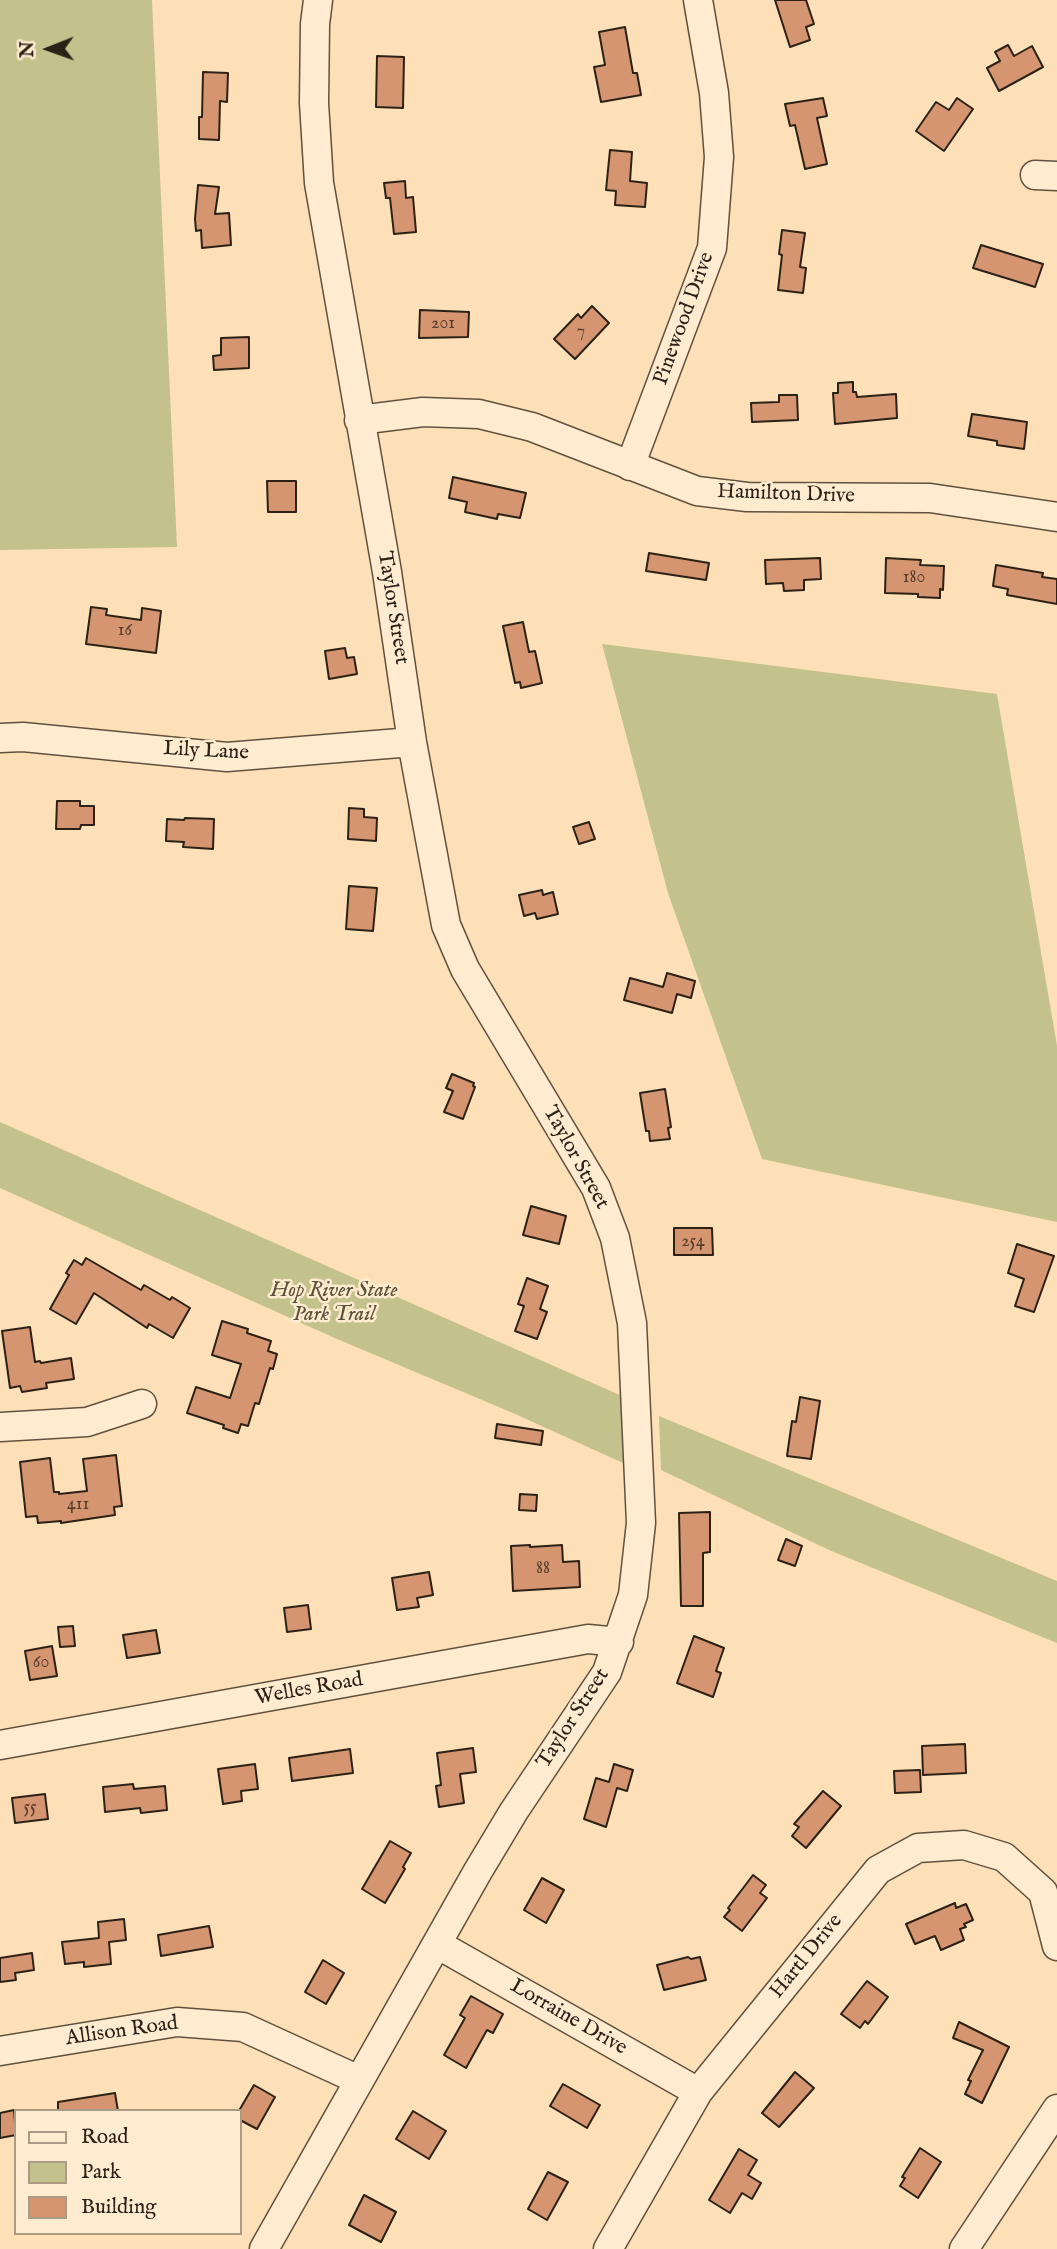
<!DOCTYPE html>
<style>
body{margin:0}
#map{position:relative;width:1057px;height:2249px;overflow:hidden;background:#fde0b7;font-family:"IM FELL English",serif}
canvas{display:block}
.legend{position:absolute;left:14px;top:2109px;width:228px;height:126px;box-sizing:border-box;background:#feebd0;border:2px solid #aa9a86;margin:0;padding:9px 12px;list-style:none;font-size:21px;color:#2c2116}
.legend li{display:flex;align-items:center;gap:14px;height:35px}
.legend b{width:35px;border:2px solid #aa9a86}
.north{position:absolute;left:14px;top:14px;width:70px;height:70px;-webkit-text-stroke:5px #feebd0;paint-order:stroke;rotate:269deg;font-size:19px;font-weight:700;line-height:28px;text-align:center;color:#2c2116}
.north::after{content:'';display:block;margin:auto;width:24px;height:32px;background:#2c2116;clip-path:polygon(50% 0,100% 100%,50% 72%,0 100%)}
</style>
<div id="map">
<canvas width="1057" height="2249"></canvas>
<ul class="legend">
<li><b style="height:9px;background:#feebd0"></b>Road</li>
<li><b style="height:19px;background:#c3c18c"></b>Park</li>
<li><b style="height:19px;background:#d59571"></b>Building</li>
</ul>
<div class="north">N</div>
</div>
<script>
const c = document.querySelector('canvas').getContext('2d');
c.lineJoin = 'round';
function fill(path, color) { c.fillStyle = color; c.fill(path, 'evenodd'); }
function stroke(path, color, width, dash) { c.strokeStyle = color; c.lineWidth = width; c.lineCap = dash ? 'butt' : 'round'; c.setLineDash(dash || []); c.stroke(path); }
function drawText(font, color, halo, rows, align = 'center') {
  c.font = font + ' "IM FELL English",serif'; c.lineWidth = 5; c.setLineDash([]); c.textBaseline = 'middle'; c.strokeStyle = halo; c.fillStyle = color; for (const [text, x, y, turn = 0] of rows) {
    c.save(); c.translate(x, y); c.rotate((+turn || 0) * Math.PI / 180); c.textAlign = isNaN(turn) ? turn : align; if (halo) c.strokeText(text, 0, 0); c.fillText(text, 0, 0); c.restore();
  }
}
const green = new Path2D(`
 M0,0H152L177,547L0,550Z
 M602,644L997,694L1057,1046V1222L762,1159L668,893Z
 M0,1122L622,1396L623,1463L513,1413L337,1339L0,1188Z
 M659,1416L1057,1581V1643L829,1550L661,1470Z`);
const building = new Path2D(`
 M775,0H806L814,24L806,27L810,40L790,47Z
 M625,27L633,73H637L641,95L601,102L594,67L605,65L599,32Z
 M1008,45L1014,56L1032,46L1043,67L999,91L987,68L1000,61L995,52Z
 M377,56L404,57L403,108L376,107Z
 M203,72L228,73L227,102L220,101L219,140L199,139V117H202Z
 M823,98L827,116L817,118L827,164L805,169L795,125L790,126L785,104Z
 M957,98L973,109L944,151L916,131L936,102L949,110Z
 M610,150L632,152L630,181L647,183L645,207L615,205L616,191L606,190Z
 M405,181L406,198L413,197L416,232L394,234L390,198H386L384,183Z
 M198,185L219,187L215,214L229,213L231,245L202,248L201,230L196,231L195,219Z
 M782,230L805,233L800,267L806,268L803,293L778,290L782,255L779,254Z
 M981,245L1043,264L1035,287L973,268Z
 M592,306L609,323L575,359L554,339L578,314L581,318Z
 M420,310L469,312L468,337L419,338Z
 M249,337V368L214,370L213,356L221,355V338Z
 M853,382V392H856L857,397L896,394L897,418L835,424L833,393H838V383Z
 M779,395H797L798,420L752,422L751,403L779,402Z
 M972,414L1027,422L1024,449L997,445V441L968,436Z
 M453,477L526,493L520,518L498,514L497,519L465,512L467,502L449,498Z
 M267,481H296V512H268Z
 M649,553L709,563L706,580L646,571Z
 M820,558L821,579L804,580V590L784,591L783,583L766,584L765,560Z
 M886,558L921,560L920,565L944,566L943,590L940,589V598L918,597V594L885,593Z
 M996,565L1043,573L1042,577L1057,579V604L1007,595L1008,589L993,586Z
 M91,607L107,609L106,615L141,620L142,608L161,611L156,653L86,644Z
 M523,622L529,652L535,651L542,683L521,688L520,682L515,683L503,626Z
 M345,648L347,658L354,657L357,674L329,679L325,651Z
 M57,801H80V806H94V825H81L80,829H56Z
 M349,808L364,809V817L377,818L376,841L348,839Z
 M185,818L214,819L213,849L183,847L184,842L166,841L167,819L184,820Z
 M589,822L595,839L579,844L573,827Z
 M349,886L377,888L373,931L346,929Z
 M542,890L543,895L553,892L558,914L537,919L535,913L524,916L519,895Z
 M667,973L695,981L691,998L677,994L672,1013L624,1000L630,978L663,987Z
 M452,1074L474,1083L473,1086L475,1087L463,1119L444,1112L453,1091L446,1088Z
 M665,1089L671,1127L668,1128L670,1139L650,1141L649,1131H646L640,1093Z
 M531,1206L566,1216L559,1244L523,1235Z
 M674,1228H712L713,1255H674Z
 M1017,1244L1054,1256L1034,1312L1015,1306L1024,1279L1008,1273Z
 M86,1258L141,1290L144,1285L170,1300L172,1297L190,1308L173,1338L149,1324L147,1328L94,1293L76,1324L50,1309L69,1275L66,1273L74,1260L82,1265Z
 M527,1278L548,1286L540,1309L547,1312L537,1339L515,1331L524,1306L518,1304Z
 M222,1321L248,1329L247,1333L271,1341L268,1351L277,1354L273,1369L270,1368L259,1404L255,1403L248,1426L241,1424L238,1433L223,1428L224,1425L187,1413L196,1387L230,1398L241,1364L212,1355Z
 M30,1327L35,1362L40,1361L41,1363L71,1358L74,1379L46,1383L47,1388L22,1392L20,1386L10,1388L2,1331Z
 M800,1397L820,1401L811,1459L787,1456L792,1421L796,1422Z
 M497,1424L543,1431L541,1445L495,1438Z
 M116,1455L122,1506L114,1507L115,1515L61,1523V1521L38,1523L37,1516L26,1517L20,1462L50,1458L54,1492H59V1494L87,1491L83,1459Z
 M520,1494L537,1495L536,1511L519,1510Z
 M710,1512V1552L703,1553V1606H681L679,1513Z
 M786,1539L802,1546L795,1566L778,1560Z
 M530,1545V1547L562,1545L563,1562L579,1561L580,1587L513,1591L511,1546Z
 M429,1572L433,1595L417,1598L419,1607L397,1610L392,1578Z
 M308,1605L311,1629L287,1632L284,1608Z
 M73,1626L75,1646L60,1647L58,1627Z
 M156,1630L160,1653L127,1658L123,1635Z
 M694,1636L724,1648L716,1671L721,1673L713,1697L677,1683Z
 M52,1646L57,1676L30,1680L25,1651Z
 M965,1744L966,1773L923,1775L922,1746Z
 M473,1748L476,1772L460,1774L464,1803L439,1807L436,1786L441,1785L437,1753Z
 M350,1749L353,1773L292,1781L289,1758Z
 M255,1764L258,1789L241,1791L242,1801L223,1804L218,1769Z
 M614,1764L633,1770L627,1791L617,1788L606,1827L584,1819L596,1778L609,1782Z
 M920,1770L921,1792L895,1793L894,1771Z
 M133,1784L134,1789L165,1786L167,1810L141,1813L140,1808L105,1812L103,1787Z
 M823,1791L841,1806L806,1848L792,1836L799,1827L794,1824Z
 M45,1794L48,1819L15,1823L12,1798Z
 M390,1841L411,1853L403,1867L405,1869L385,1903L362,1889Z
 M753,1875L766,1885L760,1893L767,1898L742,1931L724,1917L730,1910L728,1908Z
 M542,1878L564,1890L546,1923L524,1910Z
 M955,1903L956,1908L966,1904L973,1920L964,1924L966,1927L960,1929L964,1940L941,1950L935,1936L915,1944L906,1924Z
 M124,1919L126,1940L109,1942L111,1964L84,1967V1962L65,1964L62,1942L99,1938L98,1922Z
 M209,1926L213,1947L161,1956L158,1935Z
 M32,1953L34,1970L15,1973L16,1980L0,1982V1958Z
 M688,1957L691,1959L700,1957L706,1980L664,1990L657,1965Z
 M323,1960L344,1973L326,2004L305,1992Z
 M867,1981L888,1997L868,2024L865,2021L860,2028L841,2014Z
 M471,1996L503,2014L493,2033L487,2030L466,2068L444,2055L465,2018L460,2015Z
 M959,2022L1009,2047L982,2103L965,2094L971,2081L968,2080L983,2050L953,2038Z
 M795,2072L814,2088L779,2127L762,2113Z
 M563,2084L600,2105L587,2128L550,2106Z
 M254,2085L275,2097L257,2129L240,2120V2109Z
 M115,2093L118,2111H58V2102Z
 M14,2110L16,2135L0,2138V2113Z
 M413,2111L446,2131L429,2159L396,2139Z
 M920,2148L941,2162L918,2198L900,2186L905,2178L902,2177Z
 M739,2149L757,2160L748,2175L761,2183L752,2199L742,2193L730,2213L709,2200Z
 M548,2172L568,2182L547,2220L528,2209Z
 M364,2195L396,2212L381,2242L349,2225Z`);
const minor = new Path2D(`
 M1035,175L1057,176
 M359,420L423,412L479,414L532,427L697,491L747,497L930,498L1057,517
 M630,466L712,248L719,157L714,93L698,0
 M0,738L23,737L227,757L412,742
 M0,1427L87,1422L142,1404
 M0,1745L588,1639L619,1642
 M437,1944L698,2092
 M0,2051L177,2022L243,2027L359,2080
 M264,2249L478,1871L514,1811L607,1672L633,1595L641,1523L632,1323L615,1238L596,1188L465,969L446,925L412,742L387,572L319,183L314,103L315,24L318,0
 M608,2249L698,2092L878,1870L918,1848L964,1845L1004,1857L1043,1892L1057,1946
 M964,2249L1057,2109`);
const numberNames = [
 ["201",443,324],
 ["7",581,332],
 ["180",914,578],
 ["16",125,631],
 ["254",693,1242],
 ["411",78,1505],
 ["88",543,1569],
 ["60",41,1663],
 ["55",30,1808]
];
const streetNames = [
 ["Pinewood Drive",685,319,-70],
 ["Hamilton Drive",786,495,2],
 ["Taylor Street",392,608,81],
 ["Lily Lane",206,752,3],
 ["Taylor Street",575,1158,61],
 ["Welles Road",309,1690,-10],
 ["Taylor Street",574,1719,-57],
 ["Hartl Drive",807,1957,-51],
 ["Lorraine Drive",568,2018,30],
 ["Allison Road",122,2032,-8]
];
const parkNames = [
 ["Hop River State",334,1292],
 ["Park Trail",334,1316]
];
fill(green, '#c3c18c');
fill(building, '#d59571');
stroke(building, '#2c2116', 2);
stroke(minor, '#60513e', 31);
stroke(minor, '#feebd0', 28);
drawText('18px', '#563e2d', null, numberNames);
drawText('21px', '#2c2116', '#feebd0', streetNames);
drawText('italic 21px', '#595139', '#feebd0', parkNames);
</script>
